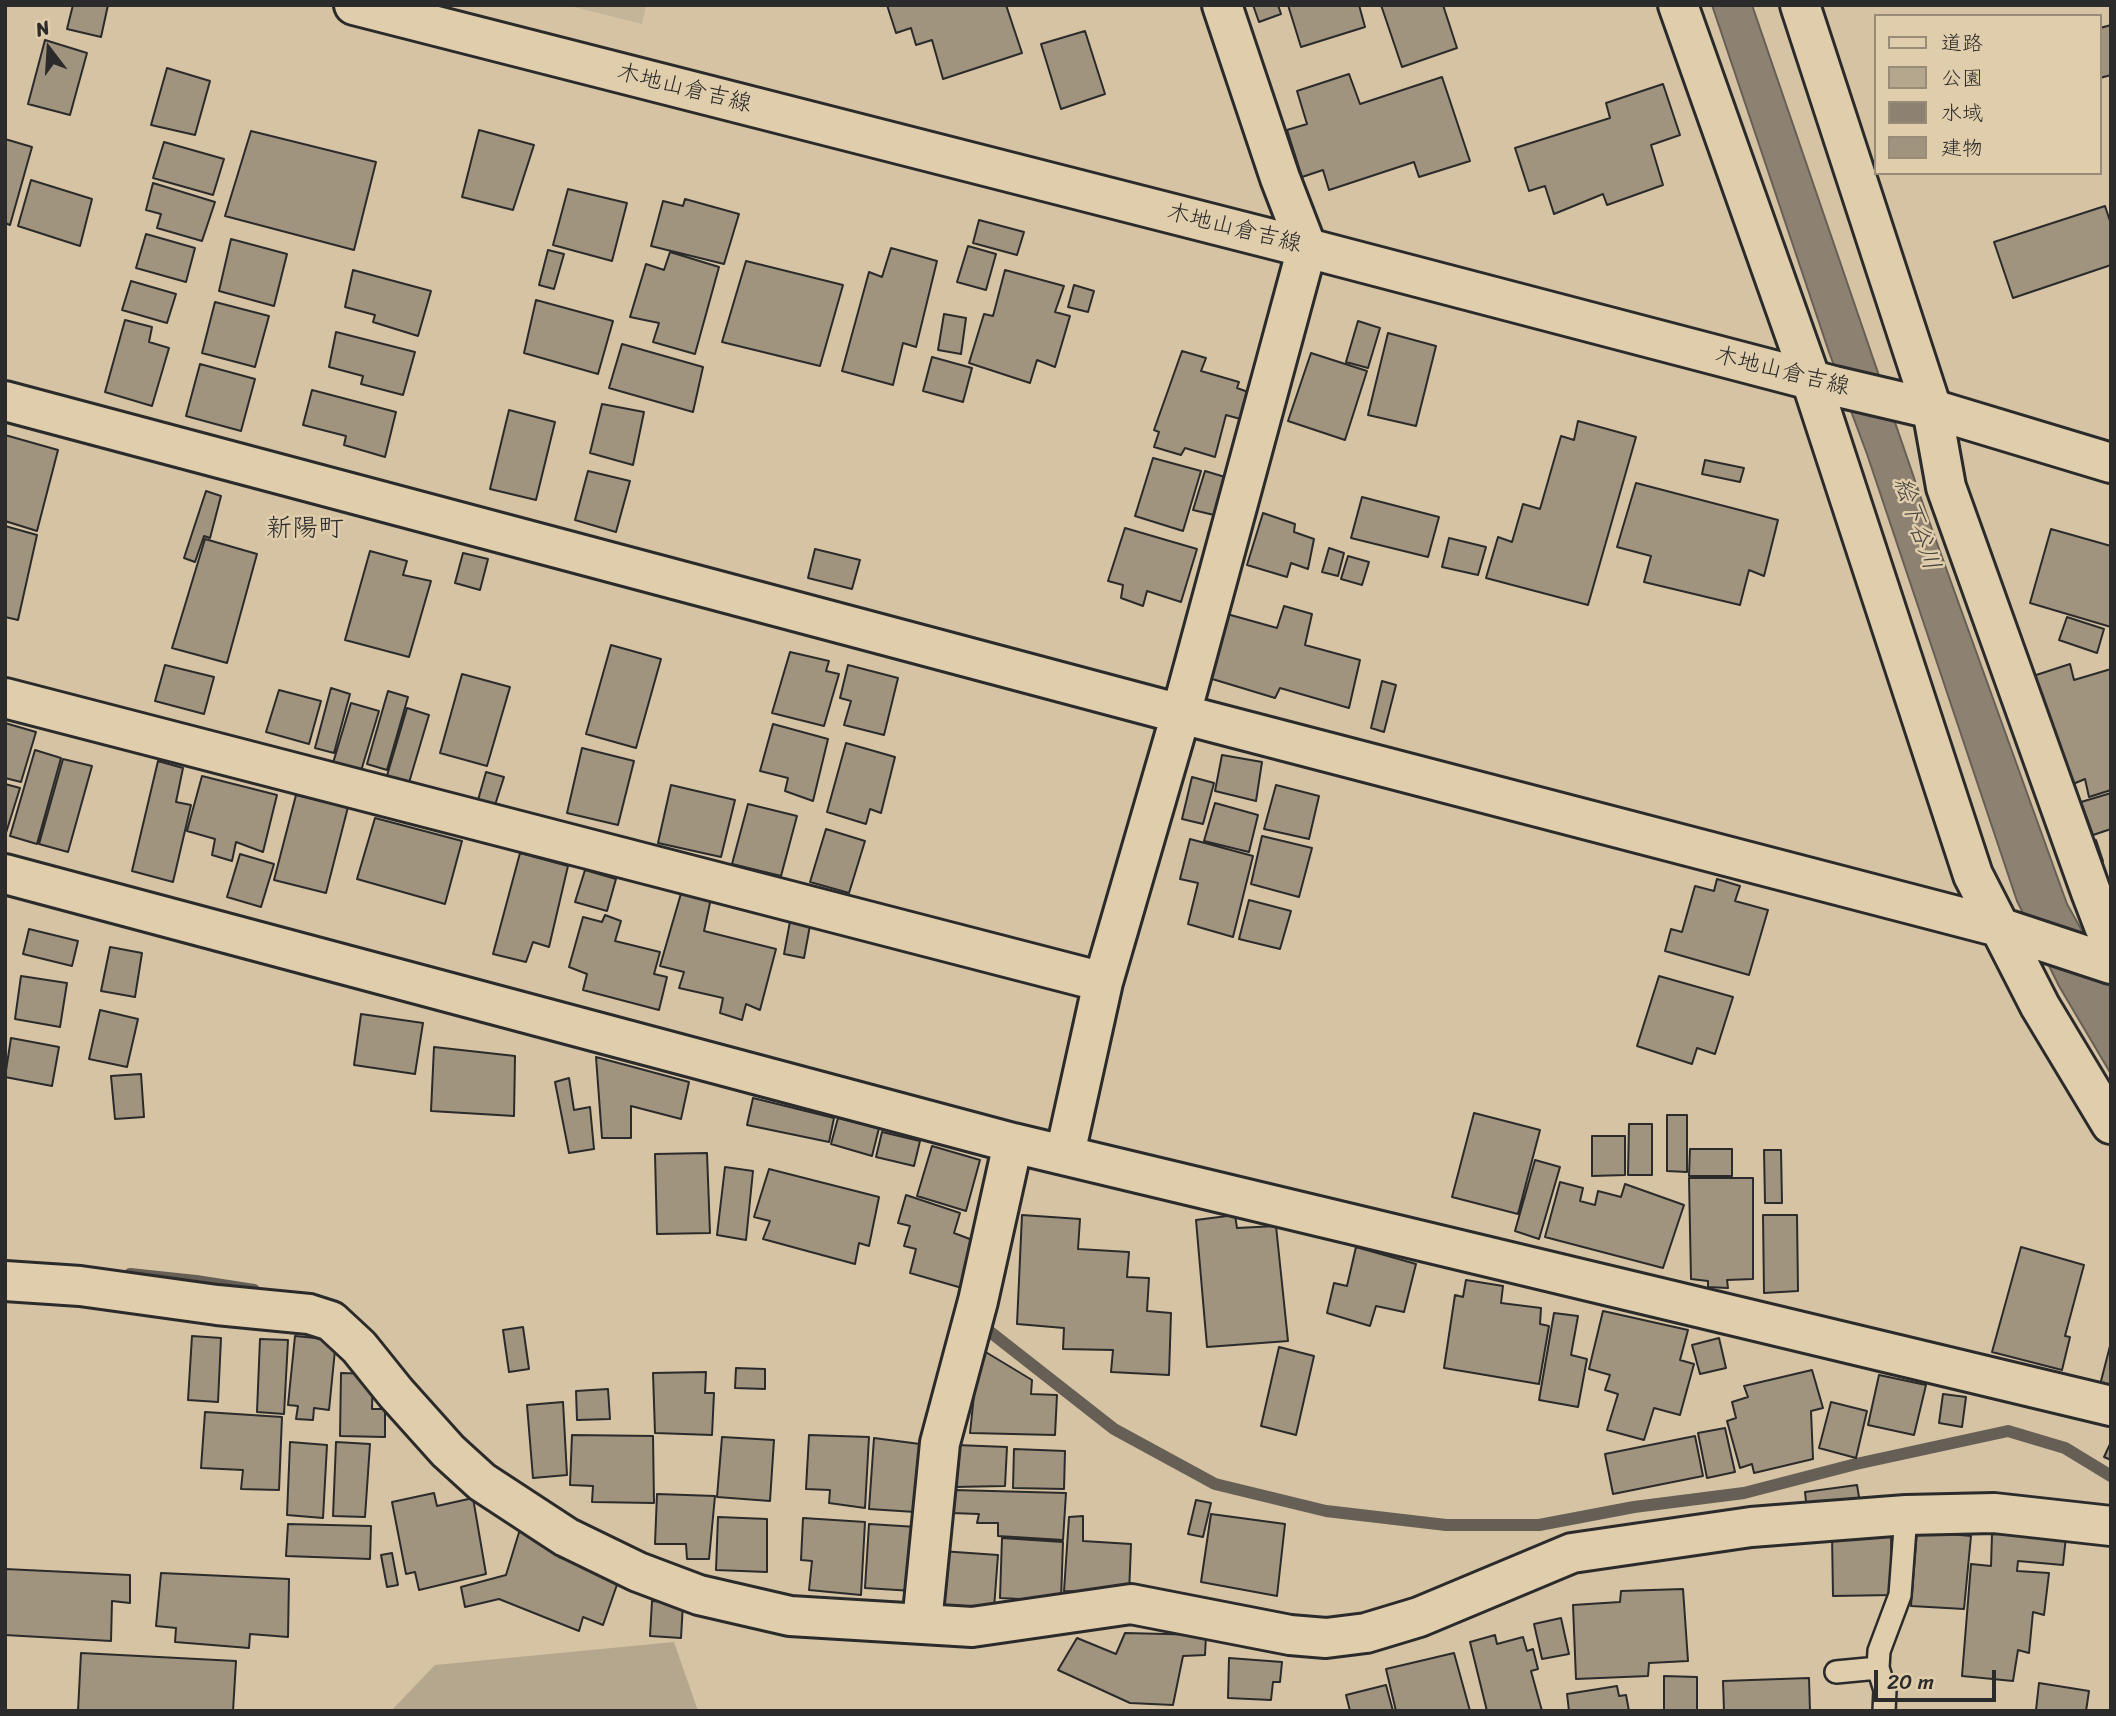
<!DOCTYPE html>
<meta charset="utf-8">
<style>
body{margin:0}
#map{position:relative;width:2116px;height:1716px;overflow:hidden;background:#d5c3a3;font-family:Sriracha,"Klee One",sans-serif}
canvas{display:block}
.frame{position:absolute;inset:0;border:7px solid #2b2b2b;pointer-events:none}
.legend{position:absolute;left:1874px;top:14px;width:228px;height:161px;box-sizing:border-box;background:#e0cdab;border:2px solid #988c78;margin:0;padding:9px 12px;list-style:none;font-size:21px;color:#2b2b2b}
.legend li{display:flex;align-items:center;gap:14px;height:35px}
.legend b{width:35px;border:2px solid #988c78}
.north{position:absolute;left:14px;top:14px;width:70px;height:70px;-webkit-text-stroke:5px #e0cdab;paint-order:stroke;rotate:343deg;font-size:19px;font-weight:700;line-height:28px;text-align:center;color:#2b2b2b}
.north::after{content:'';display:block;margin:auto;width:24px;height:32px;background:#2b2b2b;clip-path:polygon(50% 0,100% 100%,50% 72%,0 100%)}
.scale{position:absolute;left:1874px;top:1670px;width:122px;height:32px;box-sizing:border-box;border:4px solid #2b2b2b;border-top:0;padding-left:9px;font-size:21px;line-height:24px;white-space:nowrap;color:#2b2b2b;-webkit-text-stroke:5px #e0cdab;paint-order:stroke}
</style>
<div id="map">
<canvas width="2116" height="1716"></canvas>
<div class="frame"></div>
<ul class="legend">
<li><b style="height:9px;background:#e0cdab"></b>道路</li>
<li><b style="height:19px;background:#b5a78d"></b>公園</li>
<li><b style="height:19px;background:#8d8271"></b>水域</li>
<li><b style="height:19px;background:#a1947e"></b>建物</li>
</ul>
<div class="north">N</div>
<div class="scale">20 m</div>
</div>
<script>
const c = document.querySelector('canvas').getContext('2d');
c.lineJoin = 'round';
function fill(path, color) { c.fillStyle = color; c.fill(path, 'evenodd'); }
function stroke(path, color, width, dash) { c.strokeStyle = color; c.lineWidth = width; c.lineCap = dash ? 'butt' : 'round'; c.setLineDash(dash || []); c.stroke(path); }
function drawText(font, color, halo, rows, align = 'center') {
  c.font = font + ' Sriracha,"Klee One",sans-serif'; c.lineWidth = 5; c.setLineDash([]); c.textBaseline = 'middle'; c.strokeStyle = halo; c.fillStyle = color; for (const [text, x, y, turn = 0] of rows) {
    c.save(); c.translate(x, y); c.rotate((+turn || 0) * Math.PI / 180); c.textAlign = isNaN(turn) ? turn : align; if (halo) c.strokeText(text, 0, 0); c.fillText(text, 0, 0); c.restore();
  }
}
const built = new Path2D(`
 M566,5H646L642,24Z`);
const green = new Path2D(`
 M674,1642L698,1711H391L435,1665Z`);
const water = new Path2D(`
 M1712,5H1752L1924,507L2067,904L2111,982V1074L2059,986L2017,901L1867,454L1829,352Z`);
const stream = new Path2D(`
 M130,1274L196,1281L254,1290
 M989,1331L1114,1429L1215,1484L1326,1511L1446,1525H1539L1634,1507L1744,1493L1856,1464L2008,1431L2065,1448L2111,1476`);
const building = new Path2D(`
 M73,5H108L101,37L67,29Z
 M887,5H1006L1022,53L943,79L932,40L916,45L911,28L896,33Z
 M1253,5H1278L1281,14L1259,22Z
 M1288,5H1359L1365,27L1301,47Z
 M1381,5H1443L1457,48L1402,67Z
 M2111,25V75L2100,78V28Z
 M1085,31L1105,94L1061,109L1041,44Z
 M45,40L87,53L70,115L28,104Z
 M167,68L210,81L195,135L151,125Z
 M1349,74L1360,104L1442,77L1470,161L1419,177L1414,162L1329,190L1323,170L1302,177L1287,130L1307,124L1297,91Z
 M1663,84L1680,135L1651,145L1663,185L1607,205L1603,194L1554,214L1545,186L1529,191L1515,148L1610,118L1606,103Z
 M479,130L534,145L513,210L462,197Z
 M251,131L376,162L354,250L225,216Z
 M5,139L32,147L10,225L5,223Z
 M164,142L224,159L213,195L153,178Z
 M31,180L92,199L80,246L18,226Z
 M153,183L215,202L202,241L157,228L161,214L146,210Z
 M568,189L627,203L612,261L553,245Z
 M685,199L739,214L724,264L651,246L663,201L683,206Z
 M2105,206L2111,224V265L2013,298L1994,242Z
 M979,220L1024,232L1017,255L973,243Z
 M146,234L195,248L186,282L136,268Z
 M231,239L287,254L274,306L219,291Z
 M968,246L996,254L986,290L957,282Z
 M891,248L937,261L916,347L903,343L893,385L842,371L869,272L882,277Z
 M548,250L564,254L554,289L539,285Z
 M670,252L719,267L695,354L653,342L659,323L630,317L646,264L664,270Z
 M746,261L843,285L820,366L722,342Z
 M353,270L431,291L418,336L373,322L375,315L345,307Z
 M1005,270L1064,286L1055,312L1070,316L1055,367L1037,360L1030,383L969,363L984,314L993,316Z
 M131,281L176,294L167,323L122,310Z
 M1074,285L1094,291L1088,312L1068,307Z
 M536,300L613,321L598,374L524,353Z
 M215,302L269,316L255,367L202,353Z
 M944,314L966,318L961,354L938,350Z
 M125,320L152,327L149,342L169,348L152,406L105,392Z
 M1358,321L1380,328L1368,368L1346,362Z
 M336,332L415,352L403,395L361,384L363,376L329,367Z
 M1388,333L1436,346L1416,426L1368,415Z
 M622,344L703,367L693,412L609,388Z
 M1182,351L1206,358L1201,371L1239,382L1237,388L1251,393L1244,420L1226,415L1215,457L1185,448L1181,455L1154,447L1159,432L1154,430Z
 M1311,353L1367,371L1345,440L1288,421Z
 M932,357L972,368L963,402L923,391Z
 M200,364L255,379L241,431L186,416Z
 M312,390L396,412L385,457L344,445L346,436L303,425Z
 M602,404L644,412L633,465L590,453Z
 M509,410L555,422L536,500L490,489Z
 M1578,421L1636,437L1588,605L1486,578L1498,537L1512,542L1523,504L1540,509L1561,436L1574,440Z
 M5,435L58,450L37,531L5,521Z
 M1153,458L1201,471L1183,531L1135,516Z
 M1705,460L1744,468L1740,482L1702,474Z
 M588,471L630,481L616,532L575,520Z
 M1205,471L1225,477L1214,515L1193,510Z
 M1636,483L1778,520L1764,576L1749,570L1740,605L1644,582L1651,556L1617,547Z
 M206,491L221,496L210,538L204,536L195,562L184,558Z
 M1362,497L1439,517L1428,557L1351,538Z
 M1263,513L1295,524L1294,532L1314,539L1308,569L1291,563L1287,577L1247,565Z
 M5,526L37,535L18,620L5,617Z
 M1125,528L1197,549L1181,602L1147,591L1143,606L1121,598L1123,585L1108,581Z
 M2051,529L2111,546V627L2030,603Z
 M1449,538L1486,547L1478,575L1442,567Z
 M205,539L257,554L227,663L172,648Z
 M1329,548L1344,553L1338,576L1322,572Z
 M815,549L860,560L852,589L808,578Z
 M370,551L407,561L403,575L431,581L409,657L345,640Z
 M463,553L488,559L480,590L455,583Z
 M1348,556L1369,562L1362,585L1341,579Z
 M1284,606L1312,614L1305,645L1360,660L1349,708L1280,688L1275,698L1209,678L1227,614L1277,628Z
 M2067,617L2104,629L2097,653L2059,640Z
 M611,645L661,659L636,748L586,734Z
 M790,652L829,661L826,671L839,674L824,726L772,713Z
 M2070,664L2074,680L2111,669V790L2089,797L2085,779L2073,784L2058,739L2051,741L2030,677Z
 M165,665L214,677L204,714L155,701Z
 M848,665L898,678L884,735L844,725L851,701L840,698Z
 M462,674L510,687L487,766L440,753Z
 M1382,681L1396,685L1384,732L1371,728Z
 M331,688L350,694L334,753L315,748Z
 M279,690L321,701L309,744L266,732Z
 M388,691L408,697L387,770L367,764Z
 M351,703L379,711L361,771L333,763Z
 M407,708L429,715L408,786L386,779Z
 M5,723L36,732L21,782L5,778Z
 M773,724L828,739L813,801L785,791L788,778L760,771Z
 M846,743L895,757L881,813L870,809L866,824L827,812Z
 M582,748L634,761L618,825L567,813Z
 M35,750L61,758L37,844L10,836Z
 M1222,755L1262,762L1256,801L1215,791Z
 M63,759L92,766L68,852L39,844Z
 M158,761L183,768L176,802L191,805L173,882L132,871Z
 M486,772L504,777L495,805L478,800Z
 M202,776L277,795L263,852L236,842L232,861L212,855L215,839L187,831Z
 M1192,777L1214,783L1203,824L1182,819Z
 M5,784L20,788L5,836Z
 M671,785L735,800L721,857L658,843Z
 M1276,785L1319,796L1309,839L1264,829Z
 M2111,793V829L2093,835L2081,802Z
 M296,795L348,807L326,893L274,880Z
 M1215,803L1258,815L1249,852L1204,841Z
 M748,804L797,816L781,876L732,864Z
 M375,818L462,841L445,904L357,879Z
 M826,829L865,841L849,893L810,882Z
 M1262,836L1312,848L1299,897L1251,884Z
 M1190,839L1253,856L1233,937L1188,924L1198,883L1180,879Z
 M2096,840L2103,861L2093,864L2086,844Z
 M520,853L568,866L549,947L533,942L526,962L493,954Z
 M240,854L274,864L261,907L227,897Z
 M585,870L616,879L607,911L575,902Z
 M1717,879L1740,886L1735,901L1768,910L1749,975L1665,951L1671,929L1682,932L1695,886L1714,891Z
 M682,890L711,898L704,931L776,949L760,1010L746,1004L742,1020L720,1013L723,998L679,988L684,972L660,966Z
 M1249,900L1291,911L1280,949L1239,939Z
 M605,915L621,921L615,941L660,952L654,974L667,977L659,1010L583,990L587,974L569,967L583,917L602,922Z
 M791,916L811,920L804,958L784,954Z
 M29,929L78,941L72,966L23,954Z
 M110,947L142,953L135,997L101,991Z
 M21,976L67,983L60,1027L15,1019Z
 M1659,976L1733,997L1715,1054L1697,1048L1692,1064L1637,1046Z
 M100,1010L138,1019L127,1067L89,1059Z
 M361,1014L423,1023L415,1074L354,1065Z
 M11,1038L59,1047L52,1086L5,1077Z
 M434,1047L515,1056L514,1116L431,1111Z
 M596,1057L689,1082L681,1119L631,1106V1138H602Z
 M141,1074L144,1117L115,1119L111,1076Z
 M569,1078L574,1110L590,1107L594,1149L569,1153L555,1082Z
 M753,1098L834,1118L829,1142L747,1125Z
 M1474,1113L1540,1130L1518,1214L1452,1197Z
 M1667,1115H1687V1172L1667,1171Z
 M838,1118L879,1128L872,1156L831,1144Z
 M1629,1124H1652V1175H1628Z
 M882,1132L920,1141L914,1166L876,1157Z
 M1592,1136H1625V1175L1592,1176Z
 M932,1146L980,1160L966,1211L917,1196Z
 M1690,1149H1732V1176H1689Z
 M1764,1150H1781L1782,1203H1765Z
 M707,1153L710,1233L657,1234L655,1154Z
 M1535,1160L1560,1167L1539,1239L1515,1231Z
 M725,1167L753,1171L746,1240L717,1235Z
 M769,1169L879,1197L869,1246L859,1243L855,1264L763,1239L770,1221L754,1217Z
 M1689,1178H1753V1279L1727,1280L1728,1288L1708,1287V1281L1691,1279Z
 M1560,1182L1583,1188L1580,1201L1595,1205L1598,1191L1621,1197L1625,1184L1684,1205L1663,1268L1545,1237Z
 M906,1195L960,1213L954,1233L975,1241L962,1288L910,1273L916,1249L904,1246L910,1226L898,1223Z
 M1022,1215L1080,1219L1078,1249L1129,1252L1127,1277L1149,1278L1147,1311L1171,1313L1169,1375L1111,1372L1113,1350L1063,1349L1064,1328L1017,1324Z
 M1235,1215L1237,1228L1276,1226L1288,1341L1207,1347L1196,1220Z
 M1763,1215H1797L1798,1291L1764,1293Z
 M1356,1247L1416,1264L1404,1312L1376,1306L1370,1326L1327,1313L1334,1283L1347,1286Z
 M2021,1247L2084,1265L2065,1336L2070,1337L2062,1370L1992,1352Z
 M1466,1280L1503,1286L1501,1303L1541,1308L1540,1324L1549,1326L1539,1384L1444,1368L1455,1295L1463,1297Z
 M1603,1311L1688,1330L1680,1360L1694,1364L1680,1415L1654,1408L1644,1440L1607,1430L1618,1394L1605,1390L1610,1375L1589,1369Z
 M1554,1313L1578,1316L1571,1355L1587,1359L1578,1407L1539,1400Z
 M523,1327L529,1369L509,1372L503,1330Z
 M192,1336L221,1338L218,1402L188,1400Z
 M295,1336L336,1340L329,1410L314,1408L313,1420L296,1419L298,1406L288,1405Z
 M1719,1338L1726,1368L1700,1374L1692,1345Z
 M260,1339L288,1340L284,1414L257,1412Z
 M2111,1342V1387L2100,1385Z
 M1279,1347L1314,1356L1296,1435L1261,1426Z
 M979,1348L1032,1380L1031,1394L1057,1395L1055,1435L970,1433Z
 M736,1368L765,1369V1389L735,1388Z
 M1812,1370L1823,1408L1811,1411L1813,1459L1754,1473L1752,1464L1740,1468L1727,1421L1736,1418L1732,1402L1748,1397L1744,1386Z
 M706,1372L705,1393H714L712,1435L655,1433L653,1373Z
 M341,1373L373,1374L372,1409H385V1437L340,1436Z
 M1879,1375L1926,1385L1914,1435L1868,1425Z
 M608,1389L610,1419L577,1420L576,1391Z
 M1943,1394L1966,1397L1962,1427L1939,1423Z
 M563,1402L567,1475L533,1478L527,1405Z
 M1831,1402L1867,1411L1856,1458L1819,1448Z
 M205,1412L282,1417L279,1490L241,1489L243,1470L201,1468Z
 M1725,1428L1735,1472L1707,1478L1698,1433Z
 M572,1435L653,1436L654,1503L592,1502L593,1486L570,1485Z
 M809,1435L869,1437L865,1508L829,1503L830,1490L806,1489Z
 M1695,1436L1703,1476L1613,1494L1605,1454Z
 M722,1437L774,1440L770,1501L717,1497Z
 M874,1438L920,1444L915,1512L869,1509Z
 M290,1442L327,1445L323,1518L287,1515Z
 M336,1442L370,1444L365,1517L333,1516Z
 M2111,1442V1460L2104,1457Z
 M956,1445L1007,1447L1005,1486L953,1487Z
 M1014,1449L1065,1451L1064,1489L1013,1488Z
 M1857,1485L1860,1503L1807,1511L1805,1492Z
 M954,1490L1066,1493L1063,1540L998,1536V1523H977L979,1514L951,1513Z
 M434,1493L437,1506L473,1498L486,1574L419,1590L415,1572L406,1574L392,1502Z
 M657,1494L715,1496L709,1559H687L686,1544H655Z
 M1196,1500L1211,1503L1203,1537L1188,1534Z
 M1211,1514L1285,1524L1277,1596L1201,1582Z
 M1083,1516V1541L1131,1544L1129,1594L1064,1591L1069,1517Z
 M718,1517L767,1519V1572L716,1570Z
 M803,1518L865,1522L861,1595L809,1590L812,1561L801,1560Z
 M288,1524L371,1526L370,1559L286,1556Z
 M869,1524L917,1527L913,1591L865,1588Z
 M521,1526L562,1546L559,1557L619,1579L603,1625L583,1617L579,1631L499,1599L465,1607L461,1587L506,1575Z
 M1917,1531L1971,1536L1964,1609L1911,1606Z
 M1891,1532L1892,1595L1833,1596L1832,1533Z
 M1992,1534L2066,1536L2063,1565L2018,1561L2017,1571L2049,1573L2044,1615L2033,1612L2029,1653L2018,1650L2013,1681L1962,1676L1971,1564L1991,1566Z
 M1002,1538L1063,1542L1061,1601L1000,1598Z
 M941,1551L998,1555L994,1608L939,1605Z
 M392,1553L398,1585L387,1587L381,1555Z
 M5,1569L130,1575V1603L112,1601L111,1641L5,1635Z
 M161,1573L289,1579L288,1637L250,1634L249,1648L175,1642L176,1628L156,1626Z
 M1683,1589L1688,1661L1649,1663L1648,1676L1576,1679L1573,1605L1620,1602L1621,1591Z
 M652,1601L683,1603L681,1638L650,1636Z
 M1561,1618L1569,1654L1542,1659L1534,1624Z
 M1125,1633L1206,1635L1205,1655L1183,1656L1173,1705L1130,1703L1058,1670L1077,1638L1116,1654Z
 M1495,1635L1497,1644L1523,1637L1527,1651L1533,1649L1538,1669L1531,1671L1542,1711H1487L1470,1642Z
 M81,1653L236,1661L233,1711H78Z
 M1454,1653L1470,1711H1396L1386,1669Z
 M1229,1658L1282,1662L1280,1682H1273L1271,1700L1228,1698Z
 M1664,1676L1697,1677V1711H1664Z
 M1809,1678L1810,1711H1724L1723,1681Z
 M2039,1683L2089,1691L2086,1711L2036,1710Z
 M1386,1685L1393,1711H1350L1346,1695Z
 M1617,1686L1619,1696L1626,1695L1629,1711H1569L1567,1694Z`);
const lane = new Path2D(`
 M1836,1672L1878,1668
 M1884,1711L1885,1690L1878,1668L1879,1651L1900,1595L1906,1515`);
const street = new Path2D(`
 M1678,5L1811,380L1973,875L2040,1006L2111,1124
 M1800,5L1932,409L1946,487L2091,892L2104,926L2111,936
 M5,401L1181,714L1999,927L2111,964
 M5,698L1103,982
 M5,874L1013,1143L2111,1406
 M1065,1154L1103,982L1181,714L1307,248L1280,178L1222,5
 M5,1281L80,1286L217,1305L309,1314L331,1321L359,1347L396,1393L448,1451L482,1482L566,1537L638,1572L699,1595L790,1616L972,1627L1131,1604L1290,1635L1326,1638L1366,1633L1419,1617L1572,1553L1751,1527L1906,1515L1994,1513L2111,1526
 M922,1623L940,1443L978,1301L1013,1143`);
const secondary = new Path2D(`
 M354,5L1307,248L1834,386L1932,409L2111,463`);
const streetNames = [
 ["木地山倉吉線",684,89,14],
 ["木地山倉吉線",1234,229,14],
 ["木地山倉吉線",1782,372,14]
];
const waterNames = [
 ["絵下谷川",1916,524,71]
];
const quarterNames = [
 ["新陽町",305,529]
];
fill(built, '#c5b598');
fill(green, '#b5a78d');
fill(water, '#8d8271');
stroke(water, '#665f55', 2);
stroke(stream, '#665f55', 12);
fill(building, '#a1947e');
stroke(building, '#2b2b2b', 2);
stroke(lane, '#2b2b2b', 26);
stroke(street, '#2b2b2b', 44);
stroke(secondary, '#2b2b2b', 44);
stroke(lane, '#e0cdab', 21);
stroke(street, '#e0cdab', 38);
stroke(secondary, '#e0cdab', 38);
drawText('23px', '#2b2b2b', '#e0cdab', streetNames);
drawText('italic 24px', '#44413c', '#e0cdab', waterNames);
drawText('26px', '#2b2b2b', '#e0cdab', quarterNames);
</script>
